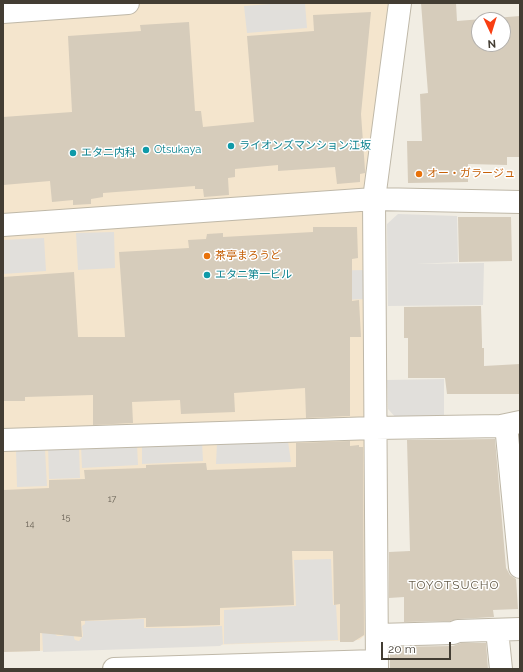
<!DOCTYPE html>
<meta charset="utf-8">
<style>
body{margin:0}
#map{position:relative;width:523px;height:672px;overflow:hidden;background:#f1ede3;font-family:Raleway,sans-serif}
canvas{display:block}
.frame{position:absolute;inset:0;border:4px solid #433d33;pointer-events:none}
.north{position:absolute;left:471px;top:12px;width:40px;height:40px;box-sizing:border-box;background:#fff;border:1px solid #b4b1ad;border-radius:50%;rotate:176deg;font-size:11px;font-weight:700;line-height:16px;text-align:center;color:#433d33}
.north::after{content:'';display:block;margin:auto;width:14px;height:18px;background:#f83e12;clip-path:polygon(50% 0,100% 100%,50% 72%,0 100%)}
.scale{position:absolute;left:381px;top:642px;width:70px;height:18px;box-sizing:border-box;border:2px solid #433d33;border-top:0;padding-left:5px;font-size:12px;line-height:14px;white-space:nowrap;color:#433d33;-webkit-text-stroke:3px #fff;paint-order:stroke}
</style>
<div id="map">
<canvas width="523" height="672"></canvas>
<div class="frame"></div>
<div class="north">N</div>
<div class="scale">20 m</div>
</div>
<script>
const c = document.querySelector('canvas').getContext('2d');
c.lineJoin = 'round';
function fill(path, color) { c.fillStyle = color; c.fill(path, 'evenodd'); }
function stroke(path, color, width, dash) { c.strokeStyle = color; c.lineWidth = width; c.lineCap = dash ? 'butt' : 'round'; c.setLineDash(dash || []); c.stroke(path); }
function drawText(font, color, halo, rows, align = 'center') {
  c.font = font + ' Raleway,"Noto Sans JP",sans-serif'; c.lineWidth = 3; c.setLineDash([]); c.textBaseline = 'middle'; c.strokeStyle = halo; c.fillStyle = color; for (const [text, x, y, turn = 0] of rows) {
    c.save(); c.translate(x, y); c.rotate((+turn || 0) * Math.PI / 180); c.textAlign = isNaN(turn) ? turn : align; if (halo) c.strokeText(text, 0, 0); c.fillText(text, 0, 0); c.restore();
  }
}
const commercial = new Path2D(`
 M3,3H388L370,179L369,632L359,640L3,652Z`);
const parking = new Path2D(`
 M284,3H305L307,28L247,33L244,6Z
 M398,214L457,216L458,262L416,264L484,263L483,305L388,306L387,224Z
 M114,232L115,268L78,270L76,233Z
 M44,238L46,271L3,274V240Z
 M366,270L367,299L311,301V271Z
 M444,379V419L398,420L388,409L387,380Z
 M288,441L291,462L216,464L217,443Z
 M202,442L203,461L142,464V444Z
 M137,444L138,465L82,468L81,446Z
 M48,446H79L80,478L49,479Z
 M45,449L47,486L17,487L16,450Z
 M331,559L333,605H336L338,640L224,644V610L296,606L294,560Z
 M144,619V628H184L222,626L223,644L220,646L43,652L42,629L53,632L57,636H63L73,626L74,638L75,640L79,641L83,636L82,626L85,624V620L89,621Z`);
const building = new Path2D(`
 M421,3H456L457,21L520,16V157H507V165L468,164V182L408,183L407,141H422L420,94L428,93ZM479,20H503V44H479Z
 M371,12L361,114L365,170V173L360,174V182L337,184L335,167L278,171V165L235,169V177L228,178L229,195L204,197L203,189H195V186L103,193V197L91,199V204L73,205V200L52,202L50,181L3,185V117L72,112L68,36L141,31L140,25L189,22L195,111H201L203,127L254,122L247,36L314,31L313,15Z
 M458,217H511L512,261L459,262Z
 M313,227H357L358,258L352,259V301L359,300L361,337H350V416L306,418L305,388L234,393L235,412L181,414L180,400L132,402L133,423L93,425V395L25,397V401H3V277L74,272L78,337H125L119,252L189,248L188,240L206,239L207,234L223,233V237L313,232Z
 M481,306L482,342V348H484V366L520,364V394H447L445,378H408V338H404V307Z
 M495,439L506,568L510,575L516,579L518,609L493,610L494,617L458,619L450,621L404,622V597L389,598V552L410,551L407,440Z
 M350,441V446L359,445V447H363L364,635L353,642H340V604L334,605L333,551H292L294,605L220,608V625L146,627V618L81,621L82,637L40,633V651L3,652V490L49,488V480L85,479L84,470L146,468V465L206,463L207,470L296,467V443Z
 M461,643H486L488,669H390V647L453,646Z`);
const minor = new Path2D(`
 M3,12L128,3
 M3,225L374,199L520,202
 M506,425L520,567
 M3,440L375,428L501,426L520,422
 M497,630L501,669
 M377,635L453,633L458,631L520,629
 M114,669L377,661
 M377,669L374,199L400,3`);
const markers = [
 [231,146,4,"#0f9aa8"],
 [146,150,4,"#0f9aa8"],
 [73,153,4,"#0f9aa8"],
 [419,174,4,"#e8710a"],
 [207,256,4,"#e8710a"],
 [207,275,4,"#0f9aa8"]
];
const numberNames = [
 ["17",112,499],
 ["15",66,517],
 ["14",30,524]
];
const cultureNames = [
 ["ライオンズマンション江坂",239,146],
 ["Otsukaya",154,150],
 ["エタニ内科",81,153],
 ["エタニ第一ビル",215,275]
];
const foodNames = [
 ["オー・ガラージュ",427,174],
 ["茶亭まろうど",215,256]
];
const neighbourhoodNames = [
 ["TOYOTSUCHO",454,585]
];
fill(commercial, '#f4e5cd');
fill(parking, '#e1dfdb');
fill(building, '#d6ccbb');
stroke(minor, '#bfb8a8', 24);
stroke(minor, '#fff', 22);
for (const [x, y, r, color] of markers) { const dot = new Path2D(); dot.arc(x, y, r, 0, 2 * Math.PI); c.fillStyle = color; c.fill(dot); stroke(dot, '#fff', 1.5); }
drawText('9px', '#686155', null, numberNames);
drawText('11px', '#0d838f', '#fff', cultureNames, 'left');
drawText('11px', '#c56008', '#fff', foodNames, 'left');
c.letterSpacing = '1px';
drawText('12px', '#655c4a', '#fff', neighbourhoodNames);
c.letterSpacing = '0px';
</script>
